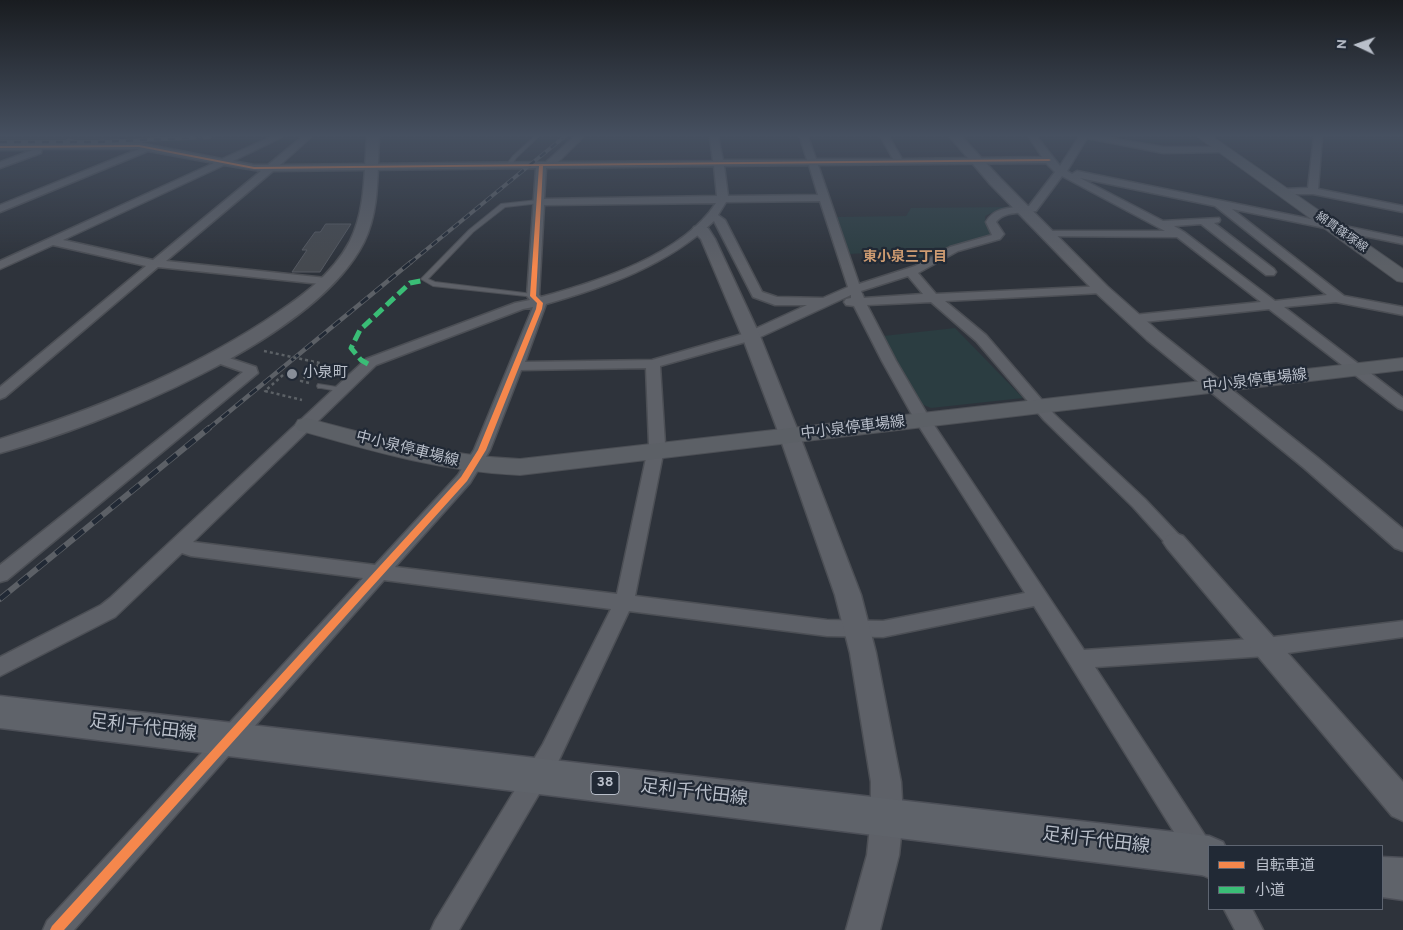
<!DOCTYPE html>
<meta charset="utf-8">
<style>
body{margin:0}
#map{position:relative;width:1403px;height:930px;overflow:hidden;background:#2e333b;font-family:Overpass,"Noto Sans JP",sans-serif}
canvas{display:block}
.legend{position:absolute;left:1208px;top:845px;width:175px;height:65px;box-sizing:border-box;background:#212935;border:1px solid #5e6571;margin:0;padding:6px 9px;list-style:none;font-size:15px;color:#b9bfca}
.legend li{display:flex;align-items:center;gap:10px;height:25px}
.legend b{width:25px;border:1px solid #5e6571}
.north{position:absolute;left:1333px;top:20px;width:50px;height:50px;-webkit-text-stroke:4px #212935;paint-order:stroke;rotate:273deg;font-size:14px;font-weight:700;line-height:20px;text-align:center;color:#b9bfca}
.north::after{content:'';display:block;margin:auto;width:18px;height:22px;background:#b9bfca;clip-path:polygon(50% 0,100% 100%,50% 72%,0 100%)}
</style>
<div id="map">
<canvas width="1403" height="930"></canvas>
<ul class="legend">
<li><b style="height:6px;background:#f5874c"></b>自転車道</li>
<li><b style="height:6px;background:#3abd76"></b>小道</li>
</ul>
<div class="north">N</div>
</div>
<script>
const c = document.querySelector('canvas').getContext('2d');
c.lineJoin = 'round';
function fill(path, color) { c.fillStyle = color; c.fill(path, 'evenodd'); }
function stroke(path, color, width, dash) { c.strokeStyle = color; c.lineWidth = width; c.lineCap = dash ? 'butt' : 'round'; c.setLineDash(dash || []); c.stroke(path); }
function drawText(font, color, halo, rows, align = 'center') {
  c.font = font + ' Overpass,"Noto Sans JP",sans-serif'; c.lineWidth = 4.5; c.setLineDash([]); c.textBaseline = 'middle'; c.strokeStyle = halo; c.fillStyle = color; for (const [text, x, y, turn = 0] of rows) {
    c.save(); c.translate(x, y); c.rotate((+turn || 0) * Math.PI / 180); c.textAlign = isNaN(turn) ? turn : align; if (halo) c.strokeText(text, 0, 0); c.fillText(text, 0, 0); c.restore();
  }
}
const green = new Path2D(`
 M1008,207L1011,208L998,210L985,216L986,224L993,234L947,247L915,264L904,251L849,254L837,217L906,216L911,208Z
 M955,328L1023,398L931,408L921,404L883,336Z`);
const building = new Path2D(`
 M326,224H351L320,272H292L307,250H302L315,232H320Z`);
const path = new Path2D(`
 M283,375L265,391L302,400
 M309,383L301,381L320,363`);
const service = new Path2D(`
 M534,137H538L516,158L511,166H507L506,165L513,156Z
 M69,139L73,140L55,149L51,148Z
 M538,200L541,202L540,203L505,207L473,232L428,279L435,282L533,294L535,295V297L433,286L421,279L469,230L501,204Z
 M318,384L343,388L347,390L343,392L321,388H318L317,386Z`);
const minor = new Path2D(`
 M271,137H282L233,161L254,165H268L302,137H311L280,165L546,162L574,137H583L558,162L713,161L710,137H718L723,160H807L800,137H808L816,159H893L881,137H889L902,159L1042,157L1029,137H1037L1060,166L1079,137H1104L1163,147H1225V151L1222,152L1163,153L1087,138L1067,171L1072,174L1077,171L1403,238V244L1232,209L1344,296L1403,307V315L1336,302L1284,307L1403,398V410L1398,408L1269,309L1134,323L1129,322L1127,319L1129,316L1134,315L1261,302L1177,237L1042,236L1040,234L1042,232L1046,231H1165L1062,176L1036,211C1023,214 1005,210 996,222L1004,234L1000,239L958,251L918,273L936,294L1105,286L1107,289L1101,293L945,301L986,335L1054,414L1145,499L1181,537L1184,542L1181,547L1175,549L1169,547L1133,507L1044,420L976,341L931,302L867,305L896,361L930,419L1084,650L1266,638L1403,621V637L1266,656L1095,667L1212,846H1209V878L1200,874L1034,606L883,637L827,636L629,611L559,760L459,930H431L435,921L543,744L611,609L384,580L74,930H43L47,921L363,578L191,556L182,553L115,617L0,676V657L101,605L110,598L366,359L515,303L530,300L527,296L536,168L273,171L166,261L326,278L332,282L330,285L158,267L5,397L0,399V387L146,266L53,245L0,269V261L214,163L148,151L0,212V205L139,149H42L41,153L0,168V162L33,150H0V144L139,143L222,159ZM1046,163L1055,172L1029,206C1012,208 995,206 986,222L992,235L950,247L915,266L859,284L818,165ZM224,165L261,171L153,260L63,240ZM809,165L818,195L728,196L724,166ZM714,166L717,196L544,199L546,168ZM1080,178L1215,206L1327,295L1275,301L1184,232L1174,226L1201,224L1266,275H1274L1276,272L1274,269L1214,223L1219,222L1220,220L1219,218L1163,221ZM820,201L848,287L823,298L777,297L762,292L725,220L718,215L726,202ZM716,203C682,255 599,281 541,297L539,295L544,205ZM714,221L753,297L775,305H807L746,333L652,360L525,362L546,304C606,287 668,265 714,221ZM908,276L923,294L864,298L861,291ZM851,295V298L846,299L844,302L846,305L854,306L882,361L915,420L1025,593L883,621L827,620L635,596L665,444L660,366L756,339ZM533,307L474,450L458,475L375,565L193,542L376,365L523,309ZM646,368L649,444L617,594L395,567L470,483L490,450L521,370Z
 M1314,137H1322L1318,189L1403,206V212L1313,194H1279V190L1283,189L1308,188Z
 M217,354L256,367L258,373L7,580L0,582V565L243,372L212,361L210,358L212,355Z
 M1224,909H1252L1263,930H1235Z`);
const tertiary = new Path2D(`
 M367,137H379C377,171 380,210 364,242C315,340 103,425 0,453V439C93,410 183,374 265,321C297,300 332,276 350,241C366,209 364,171 367,137Z
 M950,137H962L1000,178L1107,286L1159,332L1318,458L1403,529V551L1395,548L1304,468L1147,340L1095,292L990,184Z
 M699,226L708,228L715,239L760,336L796,426L861,595L876,653L901,782L903,817L899,855L880,930H846L867,855L871,817V782L850,653L835,595L776,426L742,336L701,239L692,230L694,227Z
 M1175,533L1183,536L1403,782V821L1392,816L1167,548L1163,542L1167,536Z`);
const secondary = new Path2D(`
 M1198,137H1213L1403,269V282L1397,281Z
 M1403,358V370L520,475C443,472 372,451 298,430L295,425L298,420L306,418C377,437 446,456 520,459Z`);
const primary = new Path2D(`
 M0,696L1209,836L1223,842L1225,846H1209V876L0,728Z
 M1382,857L1403,858V900L1382,897Z`);
const railFar2 = new Path2D(`
 M0,142H97L210,137
 M410,263L564,137`);
const railFar1 = new Path2D(`
 M208,429L411,262`);
const rail = new Path2D(`
 M0,599L209,428`);
const pathBridge = new Path2D(`
 M264,351L320,363`);
const quiet = new Path2D(`
 M368,364L361,360L351,348L360,330L410,283L425,280`);
const cycleway = new Path2D(`
 M139,145L254,167L1049,159L1051,160L1049,161L543,166L536,296L543,303L542,309L486,450L467,481L64,930H50L52,926L461,477L478,450L536,309L537,303L530,296L539,166L254,169L139,147L0,148V146Z`);
const markers = [
 [292,374,6,"#888e98"]
];
const farStreetnames = [
 ["綿貫篠塚線",1341,233,35]
];
const farNeighbourhoodnames = [
 ["東小泉三丁目",905,258]
];
const shields = [
 [605,783,28]
];
const shieldNames = [
 ["38",605,783]
];
const poiNames = [
 ["小泉町",303,374]
];
const streetNames = [
 ["中小泉停車場線",1255,382,-7],
 ["中小泉停車場線",853,429,-7],
 ["中小泉停車場線",407,450,14]
];
const nearStreetnames = [
 ["足利千代田線",143,729,7],
 ["足利千代田線",694,794,7],
 ["足利千代田線",1096,842,7]
];
fill(green, '#2b3d41');
fill(building, '#45494f');
stroke(building, '#565a62', 1);
stroke(service, '#4c4f55', 2);
stroke(minor, '#4c4f55', 3);
stroke(tertiary, '#4c4f55', 3);
stroke(secondary, '#4c4f55', 2);
stroke(primary, '#4c4f57', 3);
stroke(path, '#5c6166', 2.5, [3, 3]);
fill(service, '#5e6168');
fill(minor, '#5e6168');
fill(tertiary, '#5e6168');
fill(secondary, '#5c6066');
fill(primary, '#5f636a');
stroke(railFar2, '#5c6066', 4);
stroke(railFar1, '#5c6066', 4.5);
stroke(rail, '#5c6066', 6);
stroke(railFar2, '#212935', 2.5, [7]);
stroke(railFar1, '#212935', 3, [9]);
stroke(rail, '#212935', 4.5, [12]);
stroke(pathBridge, '#5c6166', 2.5, [3, 3]);
stroke(quiet, '#3abd76', 5, [11, 5]);
fill(cycleway, '#f5874c');
const sky = c.createLinearGradient(0, 0, 0, 267);
sky.addColorStop(0, '#191c20');
sky.addColorStop(0.51, '#465060');
sky.addColorStop(1, '#46506000');
c.fillStyle = sky;
c.fillRect(0, 0, 1403, 267);
for (const [x, y, r, color] of markers) { const dot = new Path2D(); dot.arc(x, y, r, 0, 2 * Math.PI); c.fillStyle = color; c.fill(dot); stroke(dot, '#212935', 2); }
drawText('12px', '#b9bfca', '#212935', farStreetnames);
drawText('bold 14px', '#cd9b71', '#212935', farNeighbourhoodnames);
for (const [x, y, w] of shields) { const box = new Path2D(); box.roundRect(x - w / 2, y - 11.5, w, 23, 4); c.fillStyle = '#212935'; c.fill(box); stroke(box, '#b9bfca', 1); }
drawText('bold 14px', '#b9bfca', null, shieldNames);
drawText('15px', '#b9bfca', '#212935', poiNames, 'left');
drawText('15px', '#b9bfca', '#212935', streetNames);
drawText('18px', '#b9bfca', '#212935', nearStreetnames);
</script>
